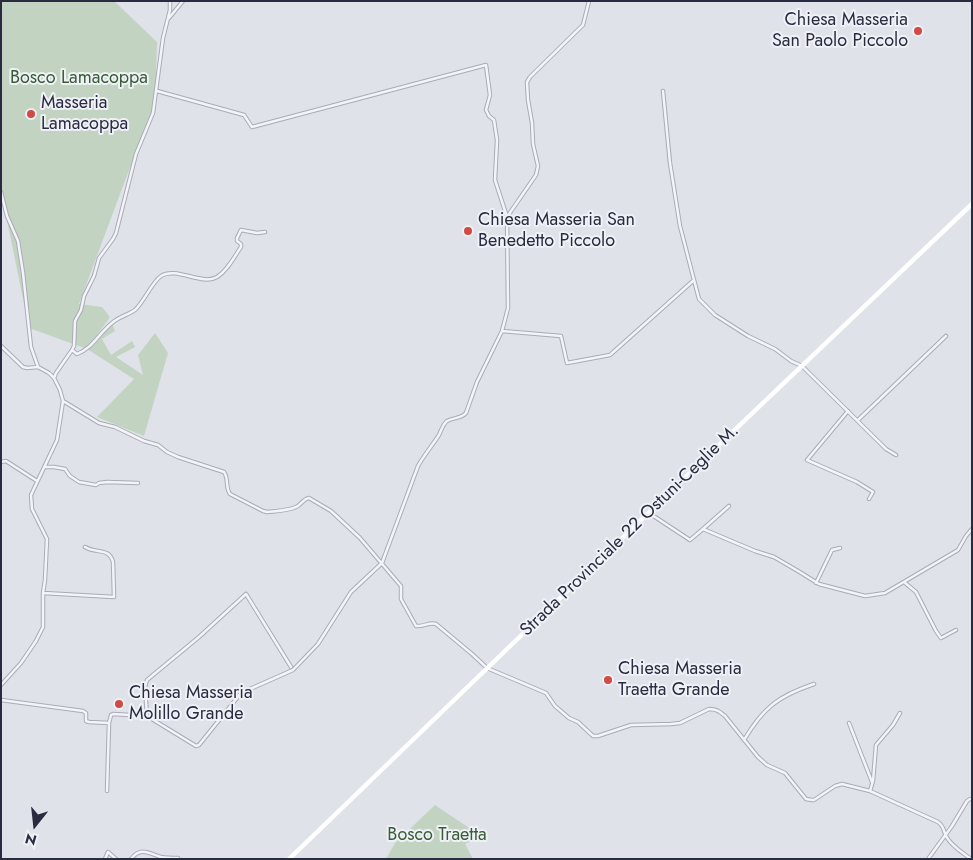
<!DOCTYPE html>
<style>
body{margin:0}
#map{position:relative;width:973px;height:860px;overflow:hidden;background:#e0e2e9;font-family:Jost,sans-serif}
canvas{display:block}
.frame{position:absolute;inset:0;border:2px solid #292c41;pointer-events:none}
.north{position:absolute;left:10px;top:800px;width:50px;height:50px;-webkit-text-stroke:4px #f0f1f7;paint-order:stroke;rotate:196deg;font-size:14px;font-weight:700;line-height:20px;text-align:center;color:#292c41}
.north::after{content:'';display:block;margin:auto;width:18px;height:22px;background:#292c41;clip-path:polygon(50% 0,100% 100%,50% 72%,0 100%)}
</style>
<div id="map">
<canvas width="973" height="860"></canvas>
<div class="frame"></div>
<div class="north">N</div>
</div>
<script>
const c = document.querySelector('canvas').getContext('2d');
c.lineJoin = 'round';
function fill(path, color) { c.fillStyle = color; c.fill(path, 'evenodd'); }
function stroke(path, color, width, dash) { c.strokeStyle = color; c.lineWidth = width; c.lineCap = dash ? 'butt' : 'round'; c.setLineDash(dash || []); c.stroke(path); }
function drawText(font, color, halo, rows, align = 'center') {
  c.font = font + ' Jost,sans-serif'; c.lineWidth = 4; c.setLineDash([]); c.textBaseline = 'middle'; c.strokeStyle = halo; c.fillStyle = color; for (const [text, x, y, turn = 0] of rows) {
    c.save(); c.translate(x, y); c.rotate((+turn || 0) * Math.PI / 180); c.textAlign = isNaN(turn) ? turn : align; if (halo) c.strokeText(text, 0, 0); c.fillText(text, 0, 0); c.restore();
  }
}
const green = new Path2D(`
 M1,1H114L157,42L155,104L144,130L79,304L102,307L110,317L97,335L112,323L115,331L102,339L111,355L132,341L135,347L116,357L143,375L138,355L155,333L168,353L144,436L97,417L134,379L87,349L29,328L1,191Z
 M435,805L481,836L465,844L473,859H386L395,843Z`);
const minor = new Path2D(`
 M169,18L183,1
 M157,91L244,115L252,127L486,65L490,95L486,110L489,116L494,120L497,140L495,180L507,217
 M663,91L670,163L680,226L694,280
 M1,192L7,216L18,241L23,273L31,347L38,367
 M502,331L561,336L567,363L610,355L694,280L699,299L715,315L748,336L775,349L791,361L802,366L886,449L896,455
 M1,346L23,367L27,368L38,367L49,373L54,378L60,390L63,401L57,440L31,495L32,509L47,539L45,580L43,593V627L36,641L21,663L1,685
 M72,350L77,354C93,348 99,333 112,323C118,317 128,315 135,310C144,302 152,282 161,276C176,266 202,286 217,277C228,270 234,257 241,247V244L237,241V238L241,230L257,233L265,232
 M54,378L56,373L72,350L74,346L75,321L81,310L84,296L94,276L99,258L113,239L116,233L136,154L153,113L163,38L170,10V1
 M63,401L99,423L115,427L144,441L158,445L167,452L178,457L224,472C229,479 225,487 230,494L263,511L267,512C276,511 287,511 296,507C301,505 303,499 309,498L331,511L360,538L401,586V599L416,626C423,627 429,622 436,624L472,654L487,668L546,693L555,706L569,718L578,722L593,736H598L631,725L671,724L680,723L709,709C716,709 719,711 725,716L758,757L767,765L785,773L806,799L812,800H814L835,786L842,784L870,791L938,822C944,826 943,830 946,836C951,846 963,853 971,859
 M848,411L807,460L857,482L873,492L869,499
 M858,420L946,336
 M1,462L6,461L37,481
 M45,467H54L65,469L70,476L79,482L96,485L99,483L107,482L138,483
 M649,513L690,540L703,529L755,551L774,557L798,571L819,584L865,596L885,593L958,550L966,536L972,529
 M703,529L729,506
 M904,582L916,592L936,631L941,638L956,630
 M816,583L832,550L840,548
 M43,593L114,597L113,562C109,547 96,554 85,547
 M1,700L83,711L86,713V721L89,722L109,723L111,715L113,714L147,716L196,746L199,745L241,693L293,670L318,644L351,592L382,563L418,466C424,455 432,446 439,435C441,431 443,424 447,421C454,417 461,419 466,413L477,382L502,331L508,308L507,217L536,175L538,166L533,144L532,123L528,100L527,82L530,77L583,25L589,1
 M147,716L145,687L147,680L199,637L246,594L291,667
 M849,723L872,782
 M744,740C763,708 778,696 814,684
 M107,791L109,723
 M870,791L873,781L876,745L893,725L900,713
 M105,859L108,852L116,859
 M131,859C141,846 150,854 161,857C167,858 172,858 178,858V859
 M928,859L952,826L967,801L970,799H972`);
const secondary = new Path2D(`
 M289,859L722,442L972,204`);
const markers = [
 [918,31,5,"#cf4b44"],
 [31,114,5,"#cf4b44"],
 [468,231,5,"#cf4b44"],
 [608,680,5,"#cf4b44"],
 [119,704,5,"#cf4b44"]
];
const poiNames = [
 ["Chiesa Masseria",908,21,"right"],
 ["San Paolo Piccolo",908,42,"right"],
 ["Masseria",41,104],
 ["Lamacoppa",41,125],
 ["Chiesa Masseria San",478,221],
 ["Benedetto Piccolo",478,242],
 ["Chiesa Masseria",618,670],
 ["Traetta Grande",618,691],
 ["Chiesa Masseria",129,694],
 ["Molillo Grande",129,715]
];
const parkNames = [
 ["Bosco Lamacoppa",79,79],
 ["Bosco Traetta",437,836]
];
const streetNames = [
 ["Strada Provinciale 22 Ostuni-Ceglie M.",630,531,-44]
];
fill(green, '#c2d3c1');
stroke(minor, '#a9abb7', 4.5);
stroke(minor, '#f3f4f7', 2.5);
stroke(secondary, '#fff', 4.5);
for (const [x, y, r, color] of markers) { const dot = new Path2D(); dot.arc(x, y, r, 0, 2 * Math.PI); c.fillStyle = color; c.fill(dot); stroke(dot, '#f0f1f7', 2); }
drawText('18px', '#292c41', '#f0f1f7', poiNames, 'left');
drawText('18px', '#365d36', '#f0f1f7', parkNames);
drawText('18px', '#292c41', '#f0f1f7', streetNames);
</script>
